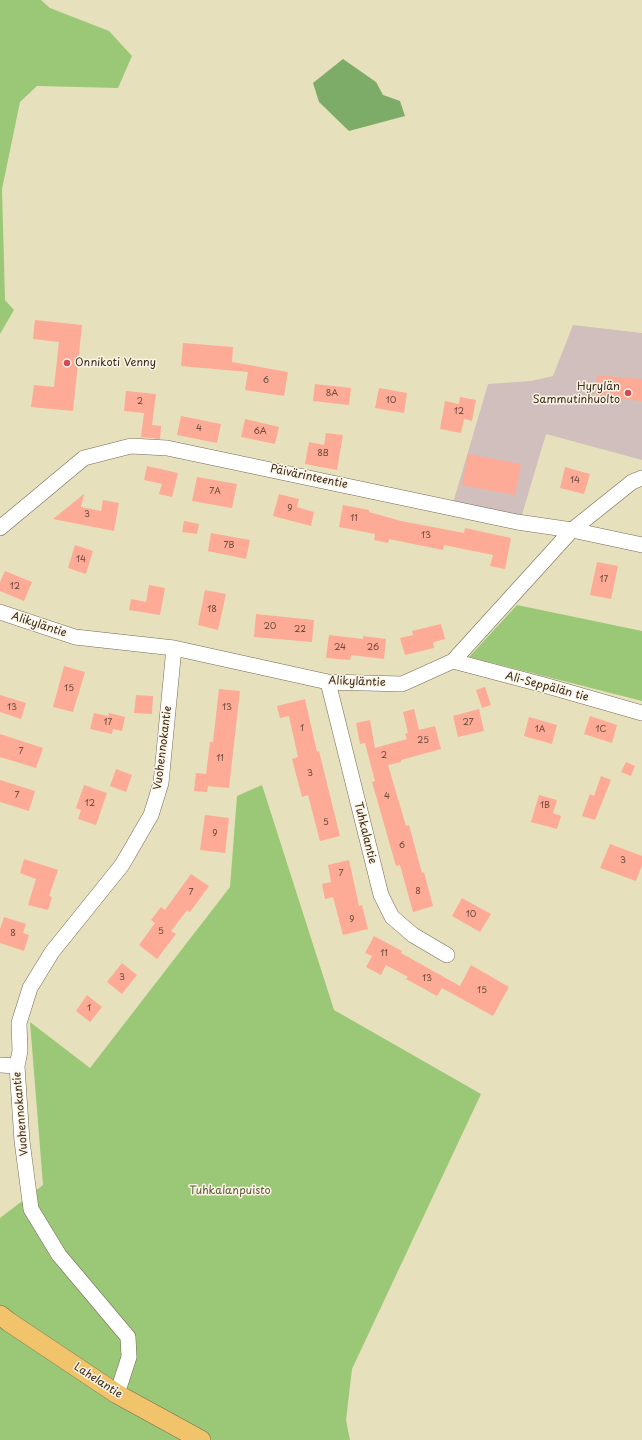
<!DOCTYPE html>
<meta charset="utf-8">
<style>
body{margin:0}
canvas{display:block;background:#e7e0bc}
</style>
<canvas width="642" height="1440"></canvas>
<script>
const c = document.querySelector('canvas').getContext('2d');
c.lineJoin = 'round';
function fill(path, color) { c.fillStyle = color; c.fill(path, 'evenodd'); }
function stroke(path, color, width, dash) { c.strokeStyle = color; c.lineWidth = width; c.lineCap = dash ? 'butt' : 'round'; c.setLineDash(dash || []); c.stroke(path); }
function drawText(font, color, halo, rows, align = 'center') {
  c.font = font + ' "Playpen Sans",sans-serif'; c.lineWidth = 3; c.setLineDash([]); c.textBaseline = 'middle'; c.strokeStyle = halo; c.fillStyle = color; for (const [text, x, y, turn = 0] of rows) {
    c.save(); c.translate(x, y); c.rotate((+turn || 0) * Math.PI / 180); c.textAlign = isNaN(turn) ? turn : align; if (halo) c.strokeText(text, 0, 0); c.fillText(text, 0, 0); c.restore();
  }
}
const industrial = new Path2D(`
 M573,325L642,333V460L546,434L521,518L453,503L488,384L531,381L553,376Z`);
const green = new Path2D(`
 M0,0H41L50,8L109,31L132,56L118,88L37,86L20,102L2,189L5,300L14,310L0,334Z
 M517,605L642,631V701L469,657Z
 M262,785L334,1010L481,1094L352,1369L346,1420L350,1440H0V1218L43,1185L30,1022L90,1068L230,887L237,796Z`);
const forest = new Path2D(`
 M343,59L376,82L383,95L400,101L405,116L349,131L319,102L313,83Z`);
const building = new Path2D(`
 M35,320L82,325L73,411L31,407L34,385L54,387L59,342L33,339Z
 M183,343L233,347L232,362L288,372L284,396L245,390L248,372L181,366Z
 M597,375L642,379V401L595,397Z
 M315,384L351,388L349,405L313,401Z
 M379,388L407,393L404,413L375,408Z
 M126,391L156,394L152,425L161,426L160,439L141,437L144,413L124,411Z
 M460,397L476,400L472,421L464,419L461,433L440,429L445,401L459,404Z
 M181,416L221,424L217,443L177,435Z
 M245,419L279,427L275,444L241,437Z
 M326,433L343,435L337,470L305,464L309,442L324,445Z
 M468,454L521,464L515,495L462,485Z
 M147,466L178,473L172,497L159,494L162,484L144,480Z
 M565,467L590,474L584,494L560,488Z
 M197,477L237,484L232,508L192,501Z
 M84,494L81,507L101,511L103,500L119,503L114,531L53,519Z
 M279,494L299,499L297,507L314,512L311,526L273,516Z
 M343,505L369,510V512L401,521L464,533L465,528L511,538L505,569L490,566L493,555L444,545L443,550L389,539L388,543L374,540L375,534L339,527Z
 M184,521L199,524L197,534L182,532Z
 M211,533L250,540L246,559L208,551Z
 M75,545L93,551L86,574L68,568Z
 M597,562L618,566L611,599L590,595Z
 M5,571L32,582L24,601L0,591V582Z
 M149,585L165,588L160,615L129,610L131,599L146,602Z
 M205,590L226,594L218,630L198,625Z
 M256,614L314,620L312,642L254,637Z
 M441,624L445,639L433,642L434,648L405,655L400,638L413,635L412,631Z
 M329,635L363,639V636L386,639L384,659L351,655L350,660L326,658Z
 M64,666L85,672L73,712L53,707Z
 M485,687L491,705L482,708L476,690Z
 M219,689L240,691L229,788L208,786L207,792L194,791L196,773L206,774L210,742H213Z
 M0,695L26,703L21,719L0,712Z
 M136,695L153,696L152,714L134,713Z
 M305,699L317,752L319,751L340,836L320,841L308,795L302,797L292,759L298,757L289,716L280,718L277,706Z
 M414,709L419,730L435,726L441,749L401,760V762L388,765L406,826L409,825L422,873L424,872L433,906L413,912L400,865L396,866L372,782L375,781L365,743L360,744L356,723L370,720L375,748L407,739L405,734L408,733L403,712Z
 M479,709L484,731L458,737L453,716Z
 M94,713L108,716L109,713L125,717L122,731L113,729L112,734L90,729Z
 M590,716L617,725L612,743L584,734Z
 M529,717L557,725L552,744L524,736Z
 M0,734L43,748L36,768L0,757Z
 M626,762L635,766L631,776L621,772Z
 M116,769L132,775L126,792L110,786Z
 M601,776L611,780L595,820L582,816L590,794L594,796Z
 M0,780L35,791L29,811L0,802Z
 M84,785L107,793L96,825L78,819L81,810L76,808Z
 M539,795L557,800L553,813L561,816L557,829L531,822Z
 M205,815L229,818L225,853L200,850Z
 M610,844L642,856V865L636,881L600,868Z
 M24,859L58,870L49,896L52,897L48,910L28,905L36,879L20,873Z
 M349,860L359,906L362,905L368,929L343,935L333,897L325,899L322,884L331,882L328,865Z
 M191,874L209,886L190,912L187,910L171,931L176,934L157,959L139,945L155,923L151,920L161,907L165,910Z
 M462,898L491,914L480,932L452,916Z
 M4,917L26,924L23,933L29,935L24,951L0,943V929Z
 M374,936L402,951L401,953L460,986L471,965L509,987L493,1016L442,988L437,996L406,979L408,977L386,965L381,975L366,967L372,956L365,953Z
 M122,963L137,975L122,994L107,982Z
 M87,995L102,1007L90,1022L76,1011Z`);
const minor = new Path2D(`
 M0,528L84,458L131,446L167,448L517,522L572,530L642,545
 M0,612L75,637L174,648L328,682L402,684L453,661L572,530L632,482L642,478
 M453,661L544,685L642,713
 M328,682L381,895L392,917L413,935L447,955
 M0,1065L17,1066
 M117,1394L129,1357L128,1337L59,1255L31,1209L22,1141L17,1066L20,1051L19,1023L30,988L52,952L122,865L151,815L161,783L174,648`);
const major = new Path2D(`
 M0,1315L9,1322L117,1394L201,1440`);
const markers = [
 [67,363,4,"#d1495b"],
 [628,393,4,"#d1495b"]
];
const numberNames = [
 ["6",266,381],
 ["8A",332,394],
 ["10",391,401],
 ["2",140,402],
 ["12",459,412],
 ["4",199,429],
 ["6A",260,432],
 ["8B",323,454],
 ["14",575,481],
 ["7A",215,492],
 ["9",290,509],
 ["3",87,515],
 ["11",354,519],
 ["13",426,536],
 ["7B",229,546],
 ["14",81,560],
 ["17",604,580],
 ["12",15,587],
 ["18",212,610],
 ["20",270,627],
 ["22",300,630],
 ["24",340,648],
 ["26",373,648],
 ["15",69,689],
 ["13",12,708],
 ["13",227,708],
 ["17",108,723],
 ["27",468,723],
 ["1",302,729],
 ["1A",540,730],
 ["1C",601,730],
 ["25",423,741],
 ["7",21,752],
 ["2",384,756],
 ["11",220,759],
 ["3",310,774],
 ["7",17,796],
 ["4",387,797],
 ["12",90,804],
 ["1B",545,806],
 ["5",326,823],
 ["9",215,834],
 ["6",402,846],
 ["3",623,861],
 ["7",341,874],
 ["8",418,892],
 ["7",191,893],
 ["10",471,915],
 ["9",352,920],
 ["5",161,932],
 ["8",13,934],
 ["11",384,954],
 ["3",122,978],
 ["13",427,979],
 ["15",482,991],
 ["1",89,1009]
];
const poiNames = [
 ["Onnikoti Venny",75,363],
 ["Hyrylän",620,387,"right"],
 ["Sammutinhuolto",620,400,"right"]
];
const streetNames = [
 ["Päivärinteentie",309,477,12],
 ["Alikyläntie",39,625,18],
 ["Alikyläntie",357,682,2],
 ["Ali-Seppälän tie",547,687,15],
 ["Vuohennokantie",163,748,-83],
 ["Tuhkalantie",365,833,76],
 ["Vuohennokantie",21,1114,-95],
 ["Lahelantie",98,1381,33]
];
const parkNames = [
 ["Tuhkalanpuisto",230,1191]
];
fill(industrial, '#d1bfbd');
fill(green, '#9bc876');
fill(forest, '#7cac67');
fill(building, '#fdaa96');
stroke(minor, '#776a55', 16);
stroke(major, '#776a55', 20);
stroke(minor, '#fff', 15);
stroke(major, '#f1c36a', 19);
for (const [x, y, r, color] of markers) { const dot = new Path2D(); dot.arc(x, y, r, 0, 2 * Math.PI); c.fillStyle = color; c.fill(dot); stroke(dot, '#fcf5e5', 1.5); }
drawText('9px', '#6c4a3c', null, numberNames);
drawText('11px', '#3b2a1e', '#fcf5e5', poiNames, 'left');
drawText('11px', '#3b2a1e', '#fcf5e5', streetNames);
drawText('11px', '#585938', '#fcf5e5', parkNames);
</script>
